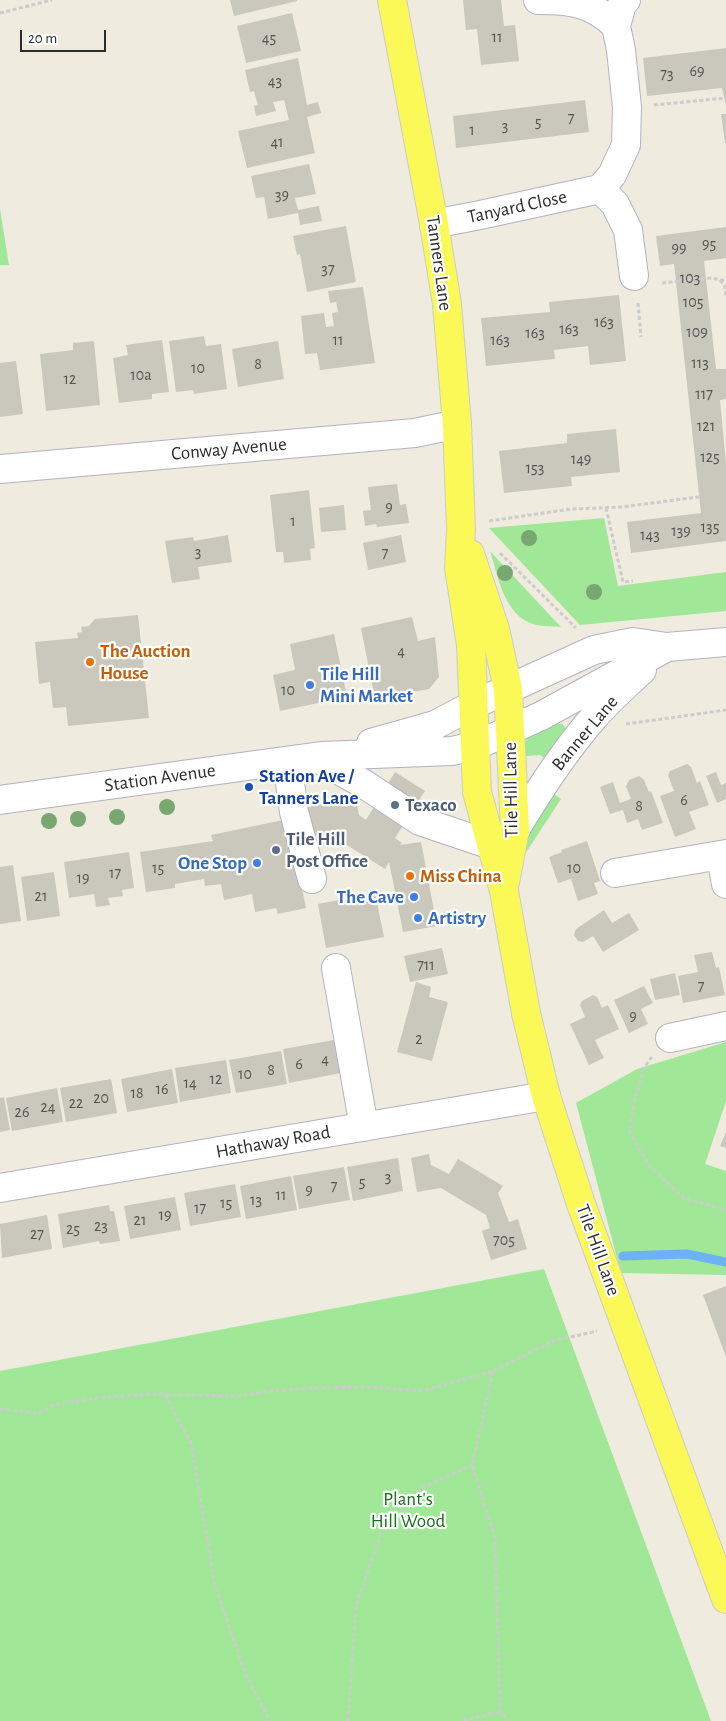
<!DOCTYPE html>
<style>
body{margin:0}
#map{position:relative;width:726px;height:1721px;overflow:hidden;background:#efebde;font-family:"Alegreya Sans",sans-serif}
canvas{display:block}
.scale{position:absolute;left:20px;top:30px;width:86px;height:22px;box-sizing:border-box;border:2px solid #2c2c2c;border-top:0;padding-left:6px;font-size:15px;line-height:18px;white-space:nowrap;color:#2c2c2c;-webkit-text-stroke:4px #fff;paint-order:stroke}
</style>
<div id="map">
<canvas width="726" height="1721"></canvas>
<div class="scale">20 m</div>
</div>
<script>
const c = document.querySelector('canvas').getContext('2d');
c.lineJoin = 'round';
function fill(path, color) { c.fillStyle = color; c.fill(path, 'evenodd'); }
function stroke(path, color, width, dash) { c.strokeStyle = color; c.lineWidth = width; c.lineCap = dash ? 'butt' : 'round'; c.setLineDash(dash || []); c.stroke(path); }
function drawText(font, color, halo, rows, align = 'center') {
  c.font = font + ' "Alegreya Sans",sans-serif'; c.lineWidth = 4.5; c.setLineDash([]); c.textBaseline = 'middle'; c.strokeStyle = halo; c.fillStyle = color; for (const [text, x, y, turn = 0] of rows) {
    c.save(); c.translate(x, y); c.rotate((+turn || 0) * Math.PI / 180); c.textAlign = isNaN(turn) ? turn : align; if (halo) c.strokeText(text, 0, 0); c.fillText(text, 0, 0); c.restore();
  }
}
const green = new Path2D(`
 M0,209L9,265H0Z
 M604,518L618,586L726,572V611L580,625L489,528Z
 M490,551L561,627C553,626 542,627 533,624C504,615 498,576 490,551Z
 M554,724H562L569,732L550,762L540,755L526,756L523,747L528,737Z
 M547,789L561,799L521,860L533,809Z
 M726,1042V1101L705,1164L726,1171V1275L621,1273L576,1103L637,1069Z
 M544,1269L711,1721H0V1371Z`);
const stream = new Path2D(`
 M623,1256L687,1254L726,1262`);
const building = new Path2D(`
 M230,0H297V1L234,16Z
 M463,0H501L504,26L515,25L519,61L481,65L477,29L466,30Z
 M292,13L301,51L246,63L237,26Z
 M726,48V105L722,88L647,96L643,58Z
 M298,58L307,105L318,102L321,113L307,117L315,153L247,168L238,131L289,120L284,100L273,102L276,111L256,116L254,106L258,105L254,91L250,92L245,70Z
 M585,100L589,132L456,148L453,116Z
 M721,114H726V143H725Z
 M309,164L316,194L295,198L298,210L319,206L322,221L300,225L298,213L268,219L264,197L256,198L251,176Z
 M346,226L356,282L307,292L300,254L297,255L293,236Z
 M726,227V258L704,261L716,369H726V399L720,400L726,463V541L631,553L627,522L701,513L674,264L660,266L656,236Z
 M363,287L375,363L320,370L317,353L305,354L301,316L324,313L326,327L334,326L332,313L338,312L336,302L330,303L328,291Z
 M619,295L626,361L590,365L588,346L554,350L555,359L486,366L481,318L550,312L549,302Z
 M204,336L206,346L221,344L227,389L194,394L193,390L176,392L169,341Z
 M162,340L169,392L152,394V399L119,403L113,358L128,355L126,345Z
 M94,341L100,405L46,411L40,354L73,350V343Z
 M278,341L284,379L238,387L232,349Z
 M16,361L23,414L0,417V363Z
 M616,429L620,472L571,477L572,486L504,493L499,451L567,443V434Z
 M397,484L400,505L406,504L409,523L377,527L376,524L365,526L363,511L371,510L368,487Z
 M309,490L315,548L310,549L311,560L284,563L283,552H276L270,495Z
 M344,505L346,530L321,532L319,508Z
 M228,535L232,562L198,567L200,579L172,583L165,541L193,537L194,541Z
 M401,535L406,562L368,570L363,543Z
 M138,615L149,718L68,726L66,707L53,708L50,682L39,684L35,642L78,638L77,633L82,632L81,627L89,626L95,619Z
 M412,617L418,641L435,637L439,677L429,689L375,699L361,628Z
 M334,634L347,697L280,711L273,675L295,670L290,644Z
 M687,764L691,767L697,783L700,781L709,805L689,812L696,829L675,837L660,796L674,791L668,775L670,771Z
 M395,772L425,791L395,838L402,843L400,845L421,842L437,926L403,932L389,862L385,869L342,842L310,850L301,809L355,796L359,815L366,820Z
 M716,772L721,785L726,783V799L717,803L706,776Z
 M639,776L644,780L649,792L651,791L663,823L642,830L638,819L627,823L623,810L610,814L600,787L613,782L620,803L631,799L626,786L629,780Z
 M288,819L306,908L278,914L276,908L255,912L252,894L224,900L221,884L205,886L204,879L175,884V888L146,892L140,852L213,841L211,835Z
 M587,841L600,881L594,883L598,894L578,901L571,879L558,883L549,857L562,852L561,850Z
 M129,852L134,888L122,890L123,896L108,898L110,905L96,907L94,894L69,898L64,862Z
 M13,865L21,921L0,924V867Z
 M54,872L60,916L27,921L21,877Z
 M375,893L384,937L326,948L318,904Z
 M604,910L612,923L629,913L639,930L603,952L593,936L583,942L578,941L574,935L576,929Z
 M442,948L448,974L410,982L404,956Z
 M712,952L716,968L719,967L725,995L683,1003L678,976L698,972L694,955Z
 M675,973L680,995L655,1000L650,979Z
 M416,982L431,987L429,997L448,1002L432,1061L397,1052Z
 M644,986L653,1003L641,1009L648,1024L629,1033L614,1000Z
 M593,995L597,997L602,1008L608,1005L619,1029L595,1040L604,1058L589,1065L570,1024L585,1017L580,1005L582,1001Z
 M334,1040L341,1073L289,1083L283,1049Z
 M281,1051L287,1084L236,1093L229,1060Z
 M226,1060L231,1093L180,1102L175,1068Z
 M172,1069L178,1103L127,1112L121,1079Z
 M111,1079L117,1113L66,1122L60,1088Z
 M57,1088L63,1122L12,1131L6,1098Z
 M4,1097L10,1130L0,1132V1098Z
 M726,1132V1148L720,1146Z
 M429,1154L431,1165L449,1174L458,1159L503,1186L498,1193L509,1222L518,1219L527,1249L491,1260L482,1231L490,1228L486,1215L441,1188L417,1192L411,1158Z
 M398,1158L403,1191L353,1201L347,1167Z
 M344,1167L350,1200L299,1209L293,1176Z
 M291,1176L297,1210L246,1219L240,1186Z
 M235,1184L241,1217L190,1226L184,1193Z
 M175,1197L181,1230L130,1239L124,1206Z
 M109,1205L110,1211H114L120,1241L100,1244L99,1241L63,1248L58,1214Z
 M47,1215L52,1249L2,1258L0,1224Z
 M726,1286V1357L703,1295Z`);
const path = new Path2D(`
 M0,13L52,0
 M654,105L726,98
 M720,280L725,287L726,297
 M662,283L711,278L726,281
 M638,303L641,337
 M606,508L623,582L633,581
 M489,521L571,509L621,507L699,497
 M500,553L576,628
 M626,724L726,710
 M470,919L482,917
 M652,1057C638,1071 633,1112 629,1131L651,1168L684,1198L726,1210
 M493,1371L472,1465L495,1537L500,1711L508,1721
 M165,1395L191,1443L215,1586L246,1675L270,1721
 M0,1409L40,1413L53,1405L97,1398L148,1394L240,1396L270,1391L315,1388L365,1387L423,1391L493,1371L553,1341L597,1331
 M348,1721L356,1606L381,1533L420,1489L472,1465
 M463,1721L500,1711`);
const minor = new Path2D(`
 M538,0C570,0 592,2 616,26
 M600,189L615,204L628,230L634,276
 M434,224L480,215L600,189L612,175L626,145L627,107L621,50L616,26L622,4L626,0
 M0,469L415,433L457,424
 M371,743L435,725L473,705L594,650L633,642L667,647L726,642
 M315,757L364,784L420,821L491,845
 M287,761L294,812L312,879
 M0,800L321,756L452,751L475,746L541,716L667,647
 M515,830C539,790 564,751 595,716C609,700 626,685 642,670
 M721,855L726,884
 M615,873L726,854
 M336,968L364,1127
 M670,1038L726,1026
 M0,1188L546,1096`);
const major = new Path2D(`
 M392,0L434,224L447,304L457,424L461,529L459,568L471,645L477,792L504,891L526,1013L546,1096L581,1204L726,1599
 M470,554L495,629L508,689L515,830L505,882`);
const trees = [
 [529,538],
 [505,573],
 [594,592],
 [167,807],
 [117,817],
 [78,819],
 [49,821]
];
const markers = [
 [90,662,5,"#e8710a"],
 [310,685,5,"#3f7fe0"],
 [249,787,5,"#1a4fb4"],
 [395,805,5,"#5c6f8a"],
 [276,850,5,"#5c6f8a"],
 [257,863,5,"#3f7fe0"],
 [410,876,5,"#e8710a"],
 [414,897,5,"#3f7fe0"],
 [418,918,5,"#3f7fe0"]
];
const numberNames = [
 ["11",497,37],
 ["45",269,38],
 ["69",697,71],
 ["73",667,74],
 ["43",275,81],
 ["7",571,118],
 ["5",538,122],
 ["3",505,126],
 ["1",472,130],
 ["41",277,142],
 ["39",282,195],
 ["95",709,244],
 ["99",679,248],
 ["37",328,269],
 ["103",690,278],
 ["105",693,302],
 ["163",604,322],
 ["163",569,329],
 ["109",697,332],
 ["163",535,333],
 ["11",338,340],
 ["163",500,340],
 ["113",700,363],
 ["8",258,364],
 ["10",198,368],
 ["10a",141,375],
 ["12",70,379],
 ["117",704,394],
 ["121",706,426],
 ["125",710,457],
 ["149",581,459],
 ["153",535,468],
 ["9",389,507],
 ["1",293,521],
 ["135",710,527],
 ["139",681,531],
 ["143",650,535],
 ["3",198,552],
 ["7",385,553],
 ["4",401,651],
 ["10",288,690],
 ["6",684,800],
 ["8",639,806],
 ["15",158,868],
 ["10",574,868],
 ["17",115,873],
 ["19",83,878],
 ["21",41,896],
 ["711",426,965],
 ["7",701,986],
 ["9",633,1016],
 ["2",419,1039],
 ["4",325,1059],
 ["6",299,1064],
 ["8",271,1070],
 ["10",245,1074],
 ["12",216,1079],
 ["14",190,1083],
 ["16",162,1089],
 ["18",137,1093],
 ["20",101,1098],
 ["22",76,1103],
 ["24",48,1107],
 ["26",22,1112],
 ["3",388,1177],
 ["5",362,1182],
 ["7",334,1186],
 ["9",309,1190],
 ["11",281,1195],
 ["13",256,1200],
 ["15",226,1203],
 ["17",200,1208],
 ["19",165,1215],
 ["21",140,1220],
 ["23",101,1226],
 ["25",73,1229],
 ["27",37,1234],
 ["705",504,1240]
];
const streetNames = [
 ["Tanyard Close",517,207,-12],
 ["Tanners Lane",439,263,82],
 ["Conway Avenue",229,449,-5],
 ["Banner Lane",585,733,-50],
 ["Station Avenue",160,778,-8],
 ["Tile Hill Lane",511,790,-91],
 ["Hathaway Road",273,1142,-10],
 ["Tile Hill Lane",598,1250,70]
];
const foodNames = [
 ["The Auction",100,651],
 ["House",100,673],
 ["Miss China",420,876]
];
const shopNames = [
 ["Tile Hill",320,674],
 ["Mini Market",320,696],
 ["One Stop",247,863,"right"],
 ["The Cave",404,897,"right"],
 ["Artistry",428,918]
];
const transitNames = [
 ["Station Ave /",259,776],
 ["Tanners Lane",259,798]
];
const serviceNames = [
 ["Texaco",405,805],
 ["Tile Hill",286,839],
 ["Post Office",286,861]
];
const parkNames = [
 ["Plant's",408,1499],
 ["Hill Wood",408,1521]
];
fill(green, '#a0e897');
stroke(stream, '#6bb2f7', 9);
fill(building, '#cac8bd');
stroke(minor, '#b2b2c1', 30);
stroke(major, '#ccc', 30);
stroke(path, '#ccc', 3, [4, 2.5]);
stroke(minor, '#fff', 28);
stroke(major, '#faf958', 28);
c.fillStyle = '#78a771';
for (const [x, y] of trees) { c.beginPath(); c.arc(x, y, 8, 0, 2 * Math.PI); c.fill(); }
for (const [x, y, r, color] of markers) { const dot = new Path2D(); dot.arc(x, y, r, 0, 2 * Math.PI); c.fillStyle = color; c.fill(dot); stroke(dot, '#fff', 2); }
drawText('16px', '#545350', null, numberNames);
drawText('19px', '#2c2c2c', '#fff', streetNames);
drawText('bold 19px', '#c56008', '#fff', foodNames, 'left');
drawText('bold 19px', '#366cbe', '#fff', shopNames, 'left');
drawText('bold 19px', '#164399', '#fff', transitNames, 'left');
drawText('bold 19px', '#4e5e75', '#fff', serviceNames, 'left');
drawText('19px', '#167017', '#fff', parkNames);
</script>
